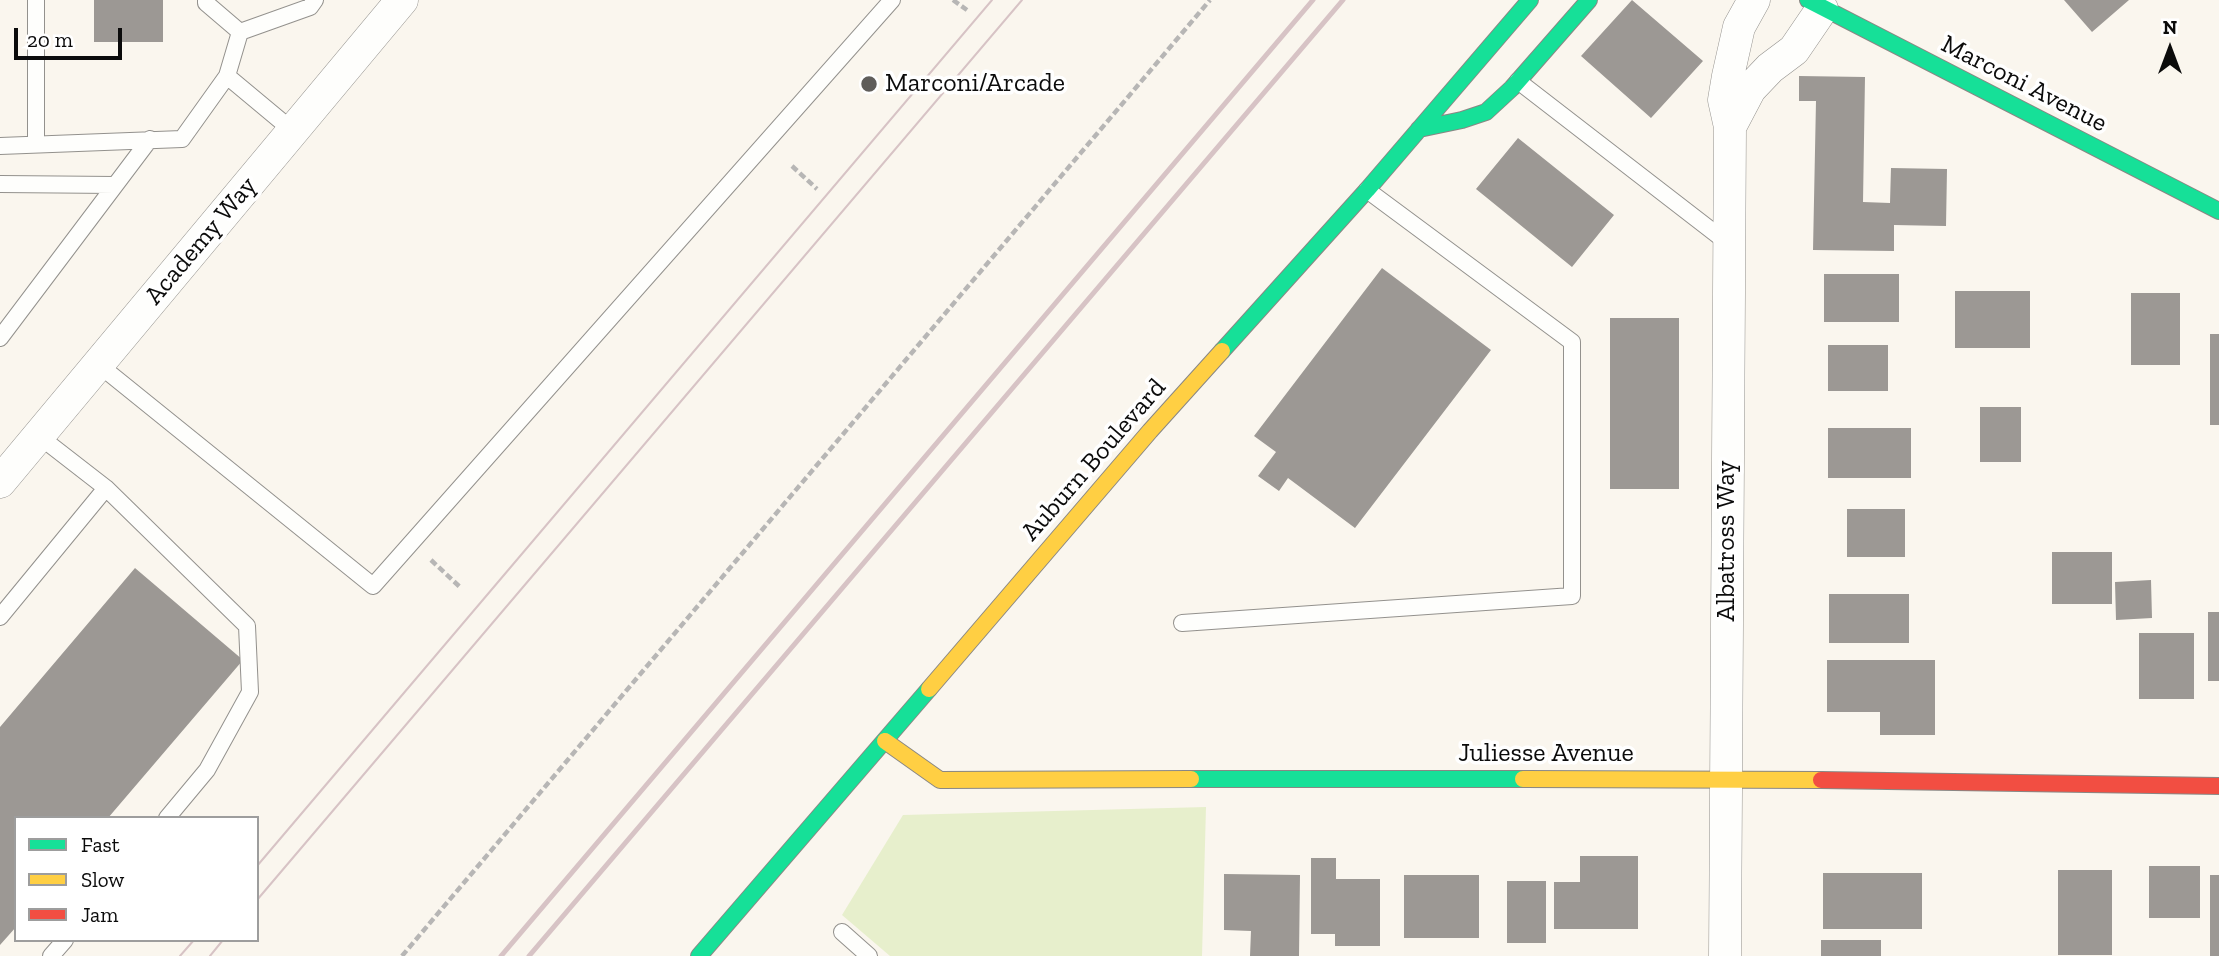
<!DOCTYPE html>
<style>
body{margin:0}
#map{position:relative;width:2219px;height:956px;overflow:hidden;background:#faf6ee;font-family:"Zilla Slab",serif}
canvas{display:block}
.legend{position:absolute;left:14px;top:816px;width:245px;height:126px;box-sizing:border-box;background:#fff;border:2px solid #9d9d9d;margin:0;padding:9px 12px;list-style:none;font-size:21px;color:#0b0b0b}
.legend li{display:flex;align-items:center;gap:14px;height:35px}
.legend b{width:35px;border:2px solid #9d9d9d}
.north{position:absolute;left:2135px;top:14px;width:70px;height:70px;-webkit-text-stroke:5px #fff;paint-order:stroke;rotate:0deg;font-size:19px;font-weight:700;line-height:28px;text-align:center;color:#0b0b0b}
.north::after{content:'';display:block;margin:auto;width:24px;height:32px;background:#0b0b0b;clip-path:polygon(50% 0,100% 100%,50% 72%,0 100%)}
.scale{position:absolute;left:14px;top:28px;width:108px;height:32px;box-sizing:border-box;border:4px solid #0b0b0b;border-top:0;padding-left:9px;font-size:21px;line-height:24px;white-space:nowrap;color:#0b0b0b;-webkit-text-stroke:5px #fff;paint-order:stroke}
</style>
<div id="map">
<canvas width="2219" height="956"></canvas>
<ul class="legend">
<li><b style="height:9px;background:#16e098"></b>Fast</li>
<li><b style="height:9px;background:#ffcf43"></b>Slow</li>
<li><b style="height:9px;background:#f24e42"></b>Jam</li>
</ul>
<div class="north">N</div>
<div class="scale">20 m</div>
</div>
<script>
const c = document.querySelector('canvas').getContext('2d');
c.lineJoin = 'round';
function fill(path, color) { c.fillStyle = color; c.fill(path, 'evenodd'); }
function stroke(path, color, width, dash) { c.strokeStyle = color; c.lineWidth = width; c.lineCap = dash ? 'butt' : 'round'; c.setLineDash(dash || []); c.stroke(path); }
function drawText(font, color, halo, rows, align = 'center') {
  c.font = font + ' "Zilla Slab",serif'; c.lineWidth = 7; c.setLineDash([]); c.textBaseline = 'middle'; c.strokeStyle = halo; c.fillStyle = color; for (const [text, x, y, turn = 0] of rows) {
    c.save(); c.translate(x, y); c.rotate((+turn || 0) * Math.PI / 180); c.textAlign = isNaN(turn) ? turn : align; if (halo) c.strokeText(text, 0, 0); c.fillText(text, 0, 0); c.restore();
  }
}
const green = new Path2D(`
 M1206,807L1202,956H890L842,915L903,815Z`);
const building = new Path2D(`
 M94,0H163V42H94Z
 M1632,0L1703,61L1651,118L1581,56Z
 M2064,0H2129L2092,32Z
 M1799,76L1865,77L1863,202L1890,203L1891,168L1947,169L1946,226L1894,225V251L1813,250L1816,101H1799Z
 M1518,138L1614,215L1572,267L1476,189Z
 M1382,268L1491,350L1355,528L1288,478L1279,491L1258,476L1276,452L1254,436Z
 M1824,274H1899V322H1824Z
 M1955,291H2030V348H1955Z
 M2131,293H2180V365H2131Z
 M1610,318H1679V489H1610Z
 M2210,334H2219V425H2210Z
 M1828,345H1888V391H1828Z
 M1980,407H2021V462H1980Z
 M1828,428H1911V478H1828Z
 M1847,509H1905V557H1847Z
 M2052,552H2112V604H2052Z
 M135,568L243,660L108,818H16V927L0,945V727Z
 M2151,580L2152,618L2116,620L2115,582Z
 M1829,594H1909V643H1829Z
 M2208,612H2219V681H2208Z
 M2139,633H2194V699H2139Z
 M1827,660H1935V735H1880V712H1827Z
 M1580,856H1638V929H1554V882H1580Z
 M1311,858H1336V879H1380V946H1335V934H1311Z
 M2149,866H2200V918H2149Z
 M2058,870H2112V955H2058Z
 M1823,873H1922V929H1823Z
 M1224,874L1300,875L1299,956H1250L1251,931L1224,930Z
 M1404,875H1479V938H1404Z
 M2210,875H2219V956H2210Z
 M1507,881H1546V943H1507Z
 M1821,940H1881V956H1821Z`);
const path = new Path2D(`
 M953,0L967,10
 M792,166L817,189
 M431,560L461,588
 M402,956L1210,0`);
const lane = new Path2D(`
 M36,0V144
 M206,0V3L240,32L227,76
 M240,32L310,7L315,0
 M1518,81L1729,244
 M0,146L182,139L227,76L293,131
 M0,184L115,185
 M0,338L150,139
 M98,364L373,586L892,0
 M39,436L106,488
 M0,617L106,488L247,626L250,692L207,770L167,818
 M1182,623L1572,596V342L1367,190
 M842,932L869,956
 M51,956L65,940`);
const street = new Path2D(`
 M1730,127L1750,89L1770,68L1794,50L1822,9
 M0,482L402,0
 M1725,956L1730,127L1724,100L1728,76L1739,27L1754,0`);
const fast = new Path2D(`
 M1808,0L2219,211
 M1419,129L1462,120L1486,112L1512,88L1589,0
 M1222,351L1367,190L1530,0
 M1191,779H1523
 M699,956L929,689`);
const slow = new Path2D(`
 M929,689L1150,431L1222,351
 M885,741L940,780L1191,779
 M1523,779L1821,780`);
const jam = new Path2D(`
 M1821,780L2219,786`);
const tram = new Path2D(`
 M257,866L992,0
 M257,900L1022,0
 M180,956L194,940
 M210,956L223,940`);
const rail = new Path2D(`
 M501,956L1313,0
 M529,956L1343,0`);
const markers = [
 [869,84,9,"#5f5d5a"]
];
const poiNames = [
 ["Marconi/Arcade",885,84]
];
const streetNames = [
 ["Marconi Avenue",2024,84,27],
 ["Academy Way",201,241,-50],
 ["Auburn Boulevard",1094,460,-49],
 ["Albatross Way",1727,541,-90],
 ["Juliesse Avenue",1546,754]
];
fill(green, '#e7efcc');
fill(building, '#9c9894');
stroke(lane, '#93918d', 18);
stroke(street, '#93918d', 33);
stroke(fast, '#898784', 18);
stroke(slow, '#898784', 18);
stroke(jam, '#898784', 18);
stroke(path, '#b7b6b5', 4.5, [7, 3.5]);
stroke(lane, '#fefefc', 16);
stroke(street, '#fefefc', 32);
stroke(fast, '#16e098', 16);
stroke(slow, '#ffcf43', 16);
stroke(jam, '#f24e42', 16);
stroke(tram, '#d7c3c5', 2);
stroke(rail, '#d7c3c5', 5);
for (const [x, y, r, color] of markers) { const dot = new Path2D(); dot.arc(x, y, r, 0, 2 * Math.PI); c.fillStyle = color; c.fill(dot); stroke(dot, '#fff', 2.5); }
drawText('26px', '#0b0b0b', '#fff', poiNames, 'left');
drawText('26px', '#0b0b0b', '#fff', streetNames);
</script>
